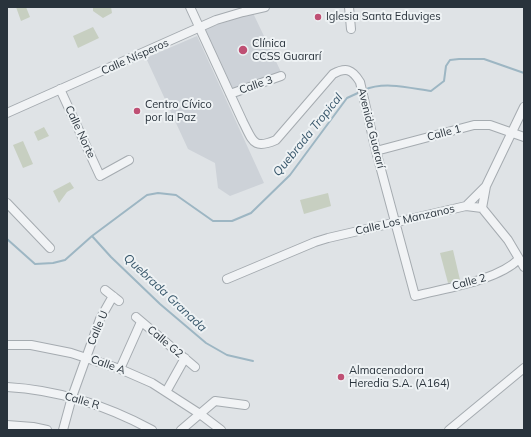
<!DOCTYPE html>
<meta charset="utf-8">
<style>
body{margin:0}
#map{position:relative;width:531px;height:437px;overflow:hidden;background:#dfe3e6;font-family:Mulish,sans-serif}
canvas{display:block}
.frame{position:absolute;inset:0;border:8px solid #29333c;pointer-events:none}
</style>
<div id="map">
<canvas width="531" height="437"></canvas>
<div class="frame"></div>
</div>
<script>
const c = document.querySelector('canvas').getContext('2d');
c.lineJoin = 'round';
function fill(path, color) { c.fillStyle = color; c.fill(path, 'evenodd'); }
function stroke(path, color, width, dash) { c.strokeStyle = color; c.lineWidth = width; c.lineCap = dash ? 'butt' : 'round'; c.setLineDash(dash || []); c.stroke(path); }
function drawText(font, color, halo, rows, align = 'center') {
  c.font = font + ' Mulish,sans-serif'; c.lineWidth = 4; c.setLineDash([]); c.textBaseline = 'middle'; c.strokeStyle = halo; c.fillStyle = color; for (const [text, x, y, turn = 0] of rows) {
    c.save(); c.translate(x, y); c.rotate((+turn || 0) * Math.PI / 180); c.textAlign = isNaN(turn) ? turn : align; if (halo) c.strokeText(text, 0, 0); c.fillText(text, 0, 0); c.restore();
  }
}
const built = new Path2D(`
 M253,13L281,72L233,89L205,29Z
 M197,36L264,183L230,196L218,188L215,163L188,149L146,58Z`);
const green = new Path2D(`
 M16,7H26L30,17L21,21Z
 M93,7H111L112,13L103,18L93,11Z
 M93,27L99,38L78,48L73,36Z
 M44,127L49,136L38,141L34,132Z
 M23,141L33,164L23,168L13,145Z
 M70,182L74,188L67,192L59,203L53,191Z
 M328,193L331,206L304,214L300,200Z
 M453,250L460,280L448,283L440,253Z`);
const stream = new Path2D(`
 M364,90C384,81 410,88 431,91L444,81L446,66L450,60L459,59H484L524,73
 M92,236L111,257L160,304L206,343L227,355L253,361
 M7,239L35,264L53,263L65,260L92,236L147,195L158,193L176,195L213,221H232L251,213L290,175L347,98L360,92`);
const minor = new Path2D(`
 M190,7L243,122C253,141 253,150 276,140L333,74C346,67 352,69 360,82L376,151L415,296C445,288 497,281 519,259
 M349,7L351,29
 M60,89L100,176L129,160
 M230,94L281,76
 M7,113L216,20L243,12L265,7
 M376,151L474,125H490L524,137
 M7,203L50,248
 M466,206L485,187
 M482,208L486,186L524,107
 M482,208L508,240L524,267
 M227,279L315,242L328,238L466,206L482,208
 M105,290L119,301
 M136,317L195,367
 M7,345H31L71,353L120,369L152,383L200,414L221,430
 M120,369L141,322
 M7,387C59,390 106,405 152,430
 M166,392L185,358
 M7,425L33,427L47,430
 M63,430L72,397L100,319L113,296
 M181,430L215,401L245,405
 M449,430L524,368`);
const markers = [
 [318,17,4,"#bf5074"],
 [243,50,5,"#bf5074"],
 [137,111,4,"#bf5074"],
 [341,377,4,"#bf5074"]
];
const poiNames = [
 ["Iglesia Santa Eduviges",326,17],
 ["Clínica",252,44],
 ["CCSS Guararí",252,57],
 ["Centro Cívico",145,105],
 ["por la Paz",145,118],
 ["Almacenadora",349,371],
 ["Heredia S.A. (A164)",349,384]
];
const streetNames = [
 ["Calle Nísperos",135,57,-24],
 ["Calle 3",256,85,-19],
 ["Avenida Guararí",371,128,76],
 ["Calle Norte",80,132,65],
 ["Calle 1",444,133,-15],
 ["Calle Los Manzanos",405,220,-13],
 ["Calle 2",469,282,-15],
 ["Calle U",98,328,-67],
 ["Calle G2",165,342,40],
 ["Calle A",108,365,20],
 ["Calle R",82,401,16]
];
const waterNames = [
 ["Quebrada Tropical",308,135,-51],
 ["Quebrada Granada",165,293,43]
];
fill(built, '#cdd2d8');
fill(green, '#c7cfc1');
stroke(stream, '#9db6c3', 2);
stroke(minor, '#a5abb0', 10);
stroke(minor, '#f1f3f5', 8);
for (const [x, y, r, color] of markers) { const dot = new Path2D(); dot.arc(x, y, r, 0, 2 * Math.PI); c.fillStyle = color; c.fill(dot); stroke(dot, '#eef2f4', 1.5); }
drawText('11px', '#29333c', '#eef2f4', poiNames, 'left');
drawText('11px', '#29333c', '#eef2f4', streetNames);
drawText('italic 12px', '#38576b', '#eef2f4', waterNames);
</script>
